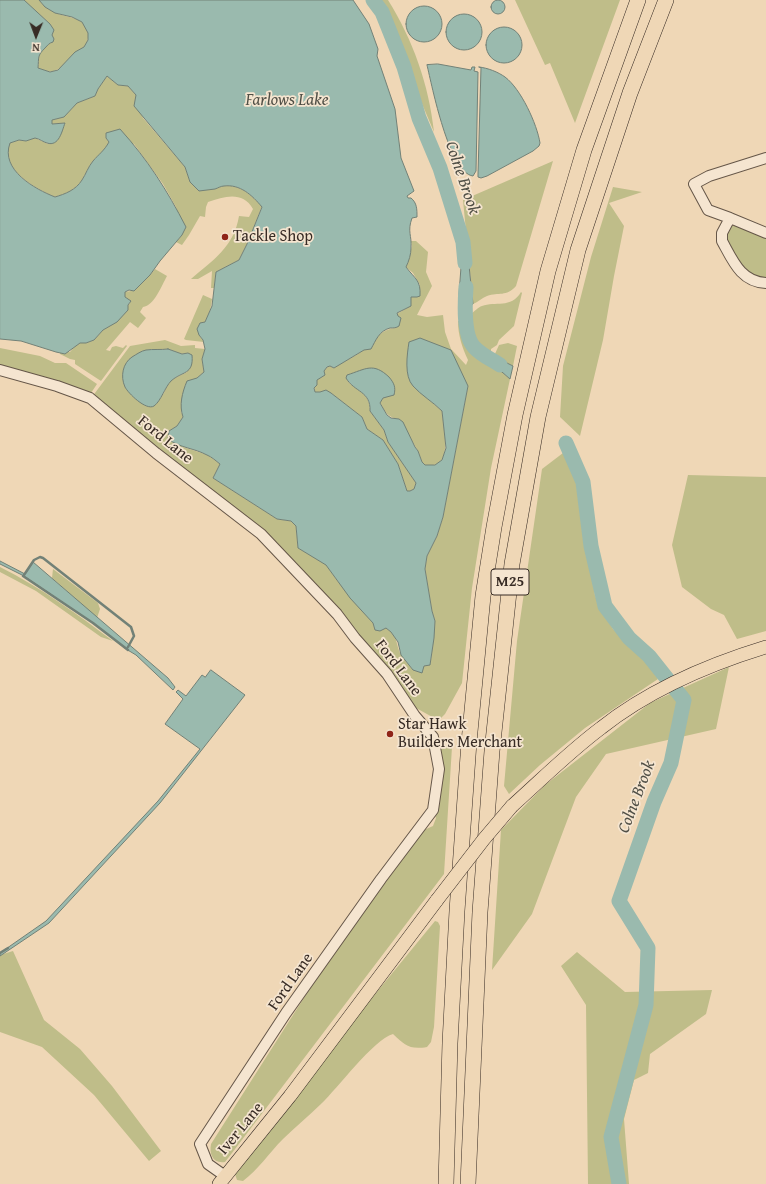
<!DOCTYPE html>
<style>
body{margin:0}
#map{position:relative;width:766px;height:1184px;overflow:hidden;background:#efd7b6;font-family:"Gentium Book Plus",serif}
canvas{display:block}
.north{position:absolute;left:16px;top:16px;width:40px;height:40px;-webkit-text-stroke:3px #f5e5d0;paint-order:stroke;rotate:181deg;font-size:11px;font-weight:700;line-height:16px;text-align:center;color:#372b24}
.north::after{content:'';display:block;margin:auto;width:14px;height:18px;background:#372b24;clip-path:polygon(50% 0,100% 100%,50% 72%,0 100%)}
</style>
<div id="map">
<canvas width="766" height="1184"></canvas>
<div class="north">N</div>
</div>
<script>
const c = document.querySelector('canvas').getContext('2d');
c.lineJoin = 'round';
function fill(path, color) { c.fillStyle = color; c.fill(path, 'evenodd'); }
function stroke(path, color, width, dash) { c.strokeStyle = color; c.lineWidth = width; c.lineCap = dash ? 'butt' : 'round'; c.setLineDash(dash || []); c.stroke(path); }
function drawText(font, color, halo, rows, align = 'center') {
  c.font = font + ' "Gentium Book Plus",serif'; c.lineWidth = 3.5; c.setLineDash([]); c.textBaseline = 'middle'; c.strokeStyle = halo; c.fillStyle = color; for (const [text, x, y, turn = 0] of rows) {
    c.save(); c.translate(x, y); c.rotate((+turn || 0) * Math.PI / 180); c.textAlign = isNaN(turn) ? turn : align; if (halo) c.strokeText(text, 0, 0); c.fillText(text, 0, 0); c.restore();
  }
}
const green = new Path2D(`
 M23,0H39C44,6 49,10 56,13C67,18 86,17 88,32C89,37 87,44 84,47C82,50 77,51 74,54C69,58 61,69 56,70C50,73 44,71 38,68L39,53L44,48L52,37V34L53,30L50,24Z
 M374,0H388C413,40 429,85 434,132L383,12Z
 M515,0H620L575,123L550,63L545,65Z
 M107,76L118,85L128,86L136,95L143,118L185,167L190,182C195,184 202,189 207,189C213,190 217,187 222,186C239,183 252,196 262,206L247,244L239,260L216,272L214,288H211L212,271L198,279H191C213,260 234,247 239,216L249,217L253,209C243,191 225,196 208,202L206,207L205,217L200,216L189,235L182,245L176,242L182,235L176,207L163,184L134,144L106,138L109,142C104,152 99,154 93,161C88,167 86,174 82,180C76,190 65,194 55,197C35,188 0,170 9,143L19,140L26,141L31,138H35L48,144L64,123L52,124V120L64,117L77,103L95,96L98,89Z
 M553,161L516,286C506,297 499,292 487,296C482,298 478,302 473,304L463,200Z
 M613,187L642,192L609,203L624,226L614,276L603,340L580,436L560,417L563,366L591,257Z
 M732,226H739L766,238V280C740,276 735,258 725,236L729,228Z
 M411,241H416L428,252L426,272L432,286L417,315L427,317L443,315L445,332L451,349L466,365L468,360C462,347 458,335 458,321L461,320L465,340L469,347L478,359L502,372L510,379L491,468L472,588L462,683L445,714L441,718L436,719L416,708L262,534L92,397L130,346L165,340L181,346L195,345V348L205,349L202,359L204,372L197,378L181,411L183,417L177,426L169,431L183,447L208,455L220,464L213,478L277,519L291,521L296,526L298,548L326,564L336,579L373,623L375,630L386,628C399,637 395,643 401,655C404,660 409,665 413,670L424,666L431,659L435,621L432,611L425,569L427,556L437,536L443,517L468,386L412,385L442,411C443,423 450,453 440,462C436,466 430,465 425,465L422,462L418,451L399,419C388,418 385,412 380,402L383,398L388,395L348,382C360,391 370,395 370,411L384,430L388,442L416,483L414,489L410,491H407L398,464L383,440L367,429L362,417L331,393L315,392C313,383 322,369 330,366L334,368C343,361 354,358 363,350C375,341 380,329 396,328L398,317L397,314L407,308L411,296L420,285L413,273L406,267L412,246ZM168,349L182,354L188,353L187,372L173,379L167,385L164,393L154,406L146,350Z
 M155,269L167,276C162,285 154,306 143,307L140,312L146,318L138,328L130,322L106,350L110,351L112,347L116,346L123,348L126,345L127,346L101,381L75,364V360L70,359L60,354V352H70L75,346L80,343H86L94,340L103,330L114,323L130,303L125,297V292L131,291L150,275Z
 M521,292L522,293L514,326L499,340L497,345L491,349V355C475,345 471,333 471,314C474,312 478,307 482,306C495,301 511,309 521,292Z
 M203,295L212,299C211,312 205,323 199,335L204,342L186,340L184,339Z
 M508,343L517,346L513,366L494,356L499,345Z
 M0,348L40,356L55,363H66L97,384L89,396L0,368Z
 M563,453L575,468L587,529L595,596L613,629L647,658L658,679L585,728L540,765L509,794L504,786L517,641L542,469Z
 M688,475L766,477V631L737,639L724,615L711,609L682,587L672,545Z
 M0,567C40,587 77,614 113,641L101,637L36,591L0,572Z
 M53,569L98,603L100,609L97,618L52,578Z
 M729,667L716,729L606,754L576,797L532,914L492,970L501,830L545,785L650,703Z
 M441,745H447L452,747L444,874L232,1153L225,1162C213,1164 209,1154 211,1144L328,960L424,830L433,826L436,818L433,811L438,746Z
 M435,921L438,922L440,926L434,1027L431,1042L427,1047C409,1050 405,1045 393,1034C373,1040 338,1088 321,1104C309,1116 295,1127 283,1139C269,1153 258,1170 243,1181L237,1180L235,1174L312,1071Z
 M13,951L44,1020L80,1049L112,1086L161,1151L149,1161L94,1095L42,1047L0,1032V955Z
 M577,952L625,992L712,990L706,1014L650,1054L648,1073L634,1080L624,1119L629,1184H588L586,1005L561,966Z`);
const water = new Path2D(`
 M0,0H24L50,24L54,30L52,35L54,39L53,42C49,43 48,45 45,48C37,56 39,57 38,68L50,72L58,70L75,52L84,47L88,40V33L82,22L72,17L55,13L45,7L39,0H353L369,24L378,49L377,56L395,109L401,158L414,191L407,196L408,198H411C417,203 417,209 417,217L412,218C407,232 412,235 411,248C411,254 409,261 406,267C415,279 421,280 420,296L417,297H411V306L397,313L398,316L401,318L399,326C396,328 394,328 390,328C379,331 376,340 371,349L364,350L334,368L330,366L327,367L324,371L325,375L317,380V385L314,388L315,392H320L326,390L331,393L362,417L367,429L383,440L398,464L407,491H410L414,489L416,483L388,442L384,430L370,411C371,391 354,392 346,378L347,375C366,369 373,362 389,377C394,383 396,387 394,395L383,398L380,403L387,415L391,418L399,419L403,422L415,447L418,451L422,462L425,465H435L442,460L446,448L442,411C433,402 421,395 413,386C404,376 407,355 409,342L420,338L451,350L468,386L443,517L437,536L427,556L425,569L432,611L435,621L434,638L430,665L424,666L422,673L413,670L401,655L398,642L391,632L386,628L380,631L375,630L373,623L350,598L326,565L298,548L296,526L291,521L277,519L213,478L220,464C216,461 212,457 207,455C194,448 180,448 168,439L169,431L177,426L183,417C179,405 182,393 187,381L197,378L204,372L202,359L205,349L203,340L199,335L197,329L200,323L205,322L212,306L216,272L239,260L247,244L262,207C252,195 240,184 224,186C221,186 218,188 215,189C210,190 204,190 199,191L190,182L185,167L134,106L136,95L128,86L118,85L107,76L98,89L95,96L77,103L64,117L52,120V124L65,123C62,131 59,147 47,143C43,142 40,139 35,138L26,141L19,140L10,143C0,170 35,189 55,197C65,194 76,190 82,180C86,174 88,167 93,161C99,154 104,151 109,142L106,138V133L120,129C148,160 167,190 186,227L182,235L160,261L150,275L134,291L129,290L125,292V297L131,301L128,305V310L117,322L103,330L94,340L86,343H80L65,354L56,352L21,341L0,339Z
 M491 7a7 7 0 1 1 14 0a7 7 0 1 1-14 0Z
 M406 24a18 18 0 1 1 36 0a18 18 0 1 1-36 0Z
 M446 32a18 18 0 1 1 36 0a18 18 0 1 1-36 0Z
 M486 45a18 18 0 1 1 36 0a18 18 0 1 1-36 0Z
 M438,64L471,70L472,67H475L474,71L478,72L476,171L473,176C449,173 432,86 427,65Z
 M479,67C488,68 498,72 505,77C521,89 537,124 540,143L539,146L533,151L487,176L481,178L478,177V174L481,68Z
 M463,242L468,256L473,304L460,311L459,295Z
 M471,314C471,333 475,345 491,355L490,365C468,355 466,341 461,320Z
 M168,349L182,354L188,353L192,355C194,375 182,371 171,381C165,387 161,401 154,406C146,411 128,393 125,387C120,376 123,363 132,357C137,354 141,351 146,350C153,349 161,350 168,349Z
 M493,356L513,366L510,379L502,372L492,366Z
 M0,561L25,574L33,562L168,678L175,687L173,690L136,655L126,649L93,623L24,576L0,564Z
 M211,670L245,695L160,803L49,923L0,956V953L46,921L158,801L200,749L165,724L183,699L176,692L178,690L186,696L202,675L205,677Z`);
const stream = new Path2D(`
 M24,575L34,560L40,557L43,558L131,627L134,636L128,647
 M23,576L93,623L128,650
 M0,953L8,948`);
const river = new Path2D(`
 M373,0L382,12L404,67L419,118L440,168L463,242L465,263
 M466,287C465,302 463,335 474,347C481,355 491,359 500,365
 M566,443L583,482L591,546L605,606L629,638L649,656L684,700L671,763L654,802L619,901L648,948L646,1005L611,1137L619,1184`);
const minor = new Path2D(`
 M766,158L709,176L694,184L708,210L730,218L766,233
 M730,218L722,233V241C733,261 741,282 766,283
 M0,370L57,386L90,398L156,453L261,534L337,614L355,638L387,674L415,716L433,737L439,769L433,810L381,879L286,1013L200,1144L208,1164L225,1176`);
const major = new Path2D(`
 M512,806C541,780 569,752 601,728C649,690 707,665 766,647
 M219,1184L290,1096L437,900`);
const highway = new Path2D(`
 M446,1184L450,1043L457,911L469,742L483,596L494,527L515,415L548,271L584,150L638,0
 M468,1184L480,912L492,751L512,564L538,417L578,250L630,93L666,0`);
const majorBridge = new Path2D(`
 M437,900L484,839L512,806`);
const markers = [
 [225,237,4,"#8f2418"],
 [390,734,4,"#8f2418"]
];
const shields = [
 [510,582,38]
];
const shieldNames = [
 ["M25",510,582]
];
const poiNames = [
 ["Tackle Shop",233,237],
 ["Star Hawk",398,725],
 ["Builders Merchant",398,743]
];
const streetNames = [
 ["Ford Lane",165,440,39],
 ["Ford Lane",398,668,53],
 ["Ford Lane",291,982,-55],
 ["Iver Lane",241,1129,-51]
];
const waterNames = [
 ["Farlows Lake",287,101],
 ["Colne Brook",462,178,71],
 ["Colne Brook",637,797,-69]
];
fill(green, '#bfbd89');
fill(water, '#9abaae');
stroke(water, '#728177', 1);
stroke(stream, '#728177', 2.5);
stroke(river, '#9abaae', 15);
stroke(minor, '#655648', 12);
stroke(major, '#372b24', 14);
stroke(highway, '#372b24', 16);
stroke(minor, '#f5e5d0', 10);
stroke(major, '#efd7b6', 13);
stroke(highway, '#efd7b6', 15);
stroke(majorBridge, '#372b24', 14, []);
stroke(majorBridge, '#efd7b6', 13);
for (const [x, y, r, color] of markers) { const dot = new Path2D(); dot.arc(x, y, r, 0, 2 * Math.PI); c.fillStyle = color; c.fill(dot); stroke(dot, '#f5e5d0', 1.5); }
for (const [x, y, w] of shields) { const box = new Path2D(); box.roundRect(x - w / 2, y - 13, w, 26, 3); c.fillStyle = '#f5e5d0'; c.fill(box); stroke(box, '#372b24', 1); }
drawText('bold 15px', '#372b24', null, shieldNames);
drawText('16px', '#372b24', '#f5e5d0', poiNames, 'left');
drawText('16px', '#372b24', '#f5e5d0', streetNames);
drawText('italic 17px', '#504f46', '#f5e5d0', waterNames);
</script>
